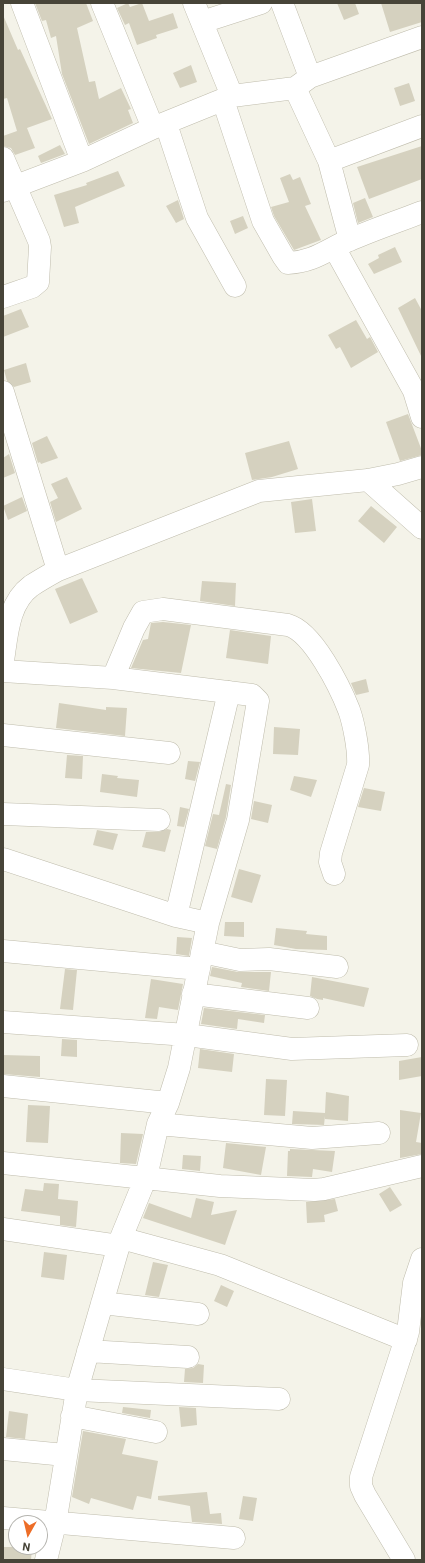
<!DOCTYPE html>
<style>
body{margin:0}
#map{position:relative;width:425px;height:1563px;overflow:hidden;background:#f4f3e9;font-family:Roboto,sans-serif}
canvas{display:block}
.frame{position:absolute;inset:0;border:4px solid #474438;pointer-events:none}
.north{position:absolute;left:8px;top:1515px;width:40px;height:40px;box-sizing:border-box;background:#fff;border:1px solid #b5b4af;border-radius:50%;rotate:188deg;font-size:11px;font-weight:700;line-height:16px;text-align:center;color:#474438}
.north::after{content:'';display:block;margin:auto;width:14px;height:18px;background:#ed6d27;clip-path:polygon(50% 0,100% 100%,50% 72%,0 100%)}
</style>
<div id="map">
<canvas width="425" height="1563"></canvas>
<div class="frame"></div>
<div class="north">N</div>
</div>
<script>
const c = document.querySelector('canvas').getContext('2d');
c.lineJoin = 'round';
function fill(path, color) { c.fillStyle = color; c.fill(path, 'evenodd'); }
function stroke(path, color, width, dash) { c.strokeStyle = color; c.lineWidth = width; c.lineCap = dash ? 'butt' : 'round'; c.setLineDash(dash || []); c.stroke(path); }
const building = new Path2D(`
 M35,3H86L93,21L77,28L89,82L95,81L99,99L121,88L131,109L128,110L133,123L89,144L62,74L56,36L51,38L46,20L42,21Z
 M128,3L130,7L142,3L149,21L173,13L178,28L156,35L157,38L137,45L129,23L125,25L117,8Z
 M337,3H355L359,14L344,20Z
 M381,3H422V22L390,32Z
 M3,15L18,50L20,49L52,119L27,128L35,148L15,155L11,148L3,146V136L17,131L7,98L3,99Z
 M191,65L197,82L180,88L173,73Z
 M409,83L415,101L400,106L394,88Z
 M60,145L65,154L41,163L38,156Z
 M422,146V179L369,199L357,167Z
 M118,171L125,186L75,207L79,223L64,227L54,195L87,185L86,183Z
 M290,174L293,180L300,177L311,204L305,206L321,240L294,250L274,216L271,207L289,202L280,178Z
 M365,198L373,217L358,223L353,203Z
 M178,200L184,219L176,223L166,206Z
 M243,216L248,228L235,234L230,221Z
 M395,247L402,262L374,274L368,264L379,258L378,255Z
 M415,298L422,311V358L398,308Z
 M21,309L29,327L3,337V316Z
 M356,320L367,339L370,337L378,352L351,368L340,347L336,349L328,335Z
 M26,363L31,382L14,387L7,381L4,370Z
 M408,414L422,451V455L400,461L386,422Z
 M47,436L58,458L41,464L40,462L38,463L32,443Z
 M289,441L298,469L272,477L252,480L245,453Z
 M9,454L15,473L3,478V458Z
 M67,477L82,509L56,522L50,502L58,498L51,484Z
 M22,497L27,511L8,520L3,506Z
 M312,499L316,531L295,533L291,502Z
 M371,506L397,527L384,543L358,521Z
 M82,578L98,612L70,624L55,589Z
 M202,581L236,583L235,606L200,601Z
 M163,622L191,625L181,673L131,668L143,640L148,639L151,623Z
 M230,630L271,636L268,664L226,658Z
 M366,679L369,692L356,695L351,683Z
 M59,703L106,710V707L127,708L125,736L56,728Z
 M274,727L300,729L298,755L273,754Z
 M67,755L83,756L82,779L65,778Z
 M188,761L200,762L195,781L185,779Z
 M102,774L118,776L117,778L139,780L137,797L100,792Z
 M294,776L317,780L311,797L290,790Z
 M226,784L231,785L226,817L217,849L205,846L213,814L219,815Z
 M364,788L385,792L381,811L358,807Z
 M254,801L272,805L268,823L251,819Z
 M180,807L189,809L184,827L177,826Z
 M167,829L171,830L165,852L142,847L146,832H159Z
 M97,830L118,834L113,850L93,845Z
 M239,869L261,875L252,903L231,897Z
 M225,922H244V937L224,936Z
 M276,928L307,931L306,934L327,936V950L296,949L274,945Z
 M177,937L192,938L189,956L176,954Z
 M212,967L238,972H271L269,991L241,987L242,983L210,976Z
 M65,969L77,970L73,1010L60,1009Z
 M312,977L369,988L364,1007L323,998V1000L317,999L310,996Z
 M151,979L183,984L178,1010L159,1007L157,1019L145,1018Z
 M204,1008L265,1015L264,1023L238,1019L237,1029L201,1024Z
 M62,1039L77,1040V1057L61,1056Z
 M200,1049L234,1054L232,1072L198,1068Z
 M3,1055L40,1056V1077L3,1074Z
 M422,1057V1076L399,1080V1061Z
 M266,1079L287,1080L285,1116L264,1115Z
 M326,1092L349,1096L348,1121L325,1119V1116L324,1125L292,1124L293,1111L325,1113Z
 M28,1105L50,1106L48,1143L26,1142Z
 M400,1110L421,1113L416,1142L422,1143V1154L400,1158Z
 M121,1133L143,1134L136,1164L120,1163Z
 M226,1143L266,1147L261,1175L223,1168Z
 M290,1149L335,1151L332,1172L313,1169L312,1177L287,1176L288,1151H290Z
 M183,1155L201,1156L200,1171L182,1169Z
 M44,1183L59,1184L58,1199L78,1201L76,1227L60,1225V1216L21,1211L25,1189L43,1191Z
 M390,1187L402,1205L390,1212L379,1194Z
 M196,1198L214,1202L211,1215L237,1210L225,1245L143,1218L149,1203L191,1218Z
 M335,1199L338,1211L324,1215L325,1222L307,1223L306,1202Z
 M44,1252L67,1255L64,1280L41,1277Z
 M153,1262L168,1265L159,1297L145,1295Z
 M221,1285L234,1291L227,1307L214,1301Z
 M198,1364L204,1365L203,1383L184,1382L185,1369L193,1368Z
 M123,1407L151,1410L150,1418L122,1413Z
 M179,1407L196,1408L197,1425L181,1427Z
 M9,1411L28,1414L25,1439L6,1437Z
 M83,1431L126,1439L122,1454L158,1461L151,1499L137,1496L133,1510L91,1498L89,1504L72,1497Z
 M207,1492L210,1514L221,1513L222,1524L192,1522L190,1506L158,1500V1496Z
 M243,1496L257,1498L253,1521L239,1519Z
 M3,1547H32L31,1560H3Z`);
const minor = new Path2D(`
 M22,3L82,161
 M102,3L153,128
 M194,3L232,96
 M282,3L310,77
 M202,22L261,3
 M295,88L329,161L350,240
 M223,100L263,221L283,256L288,263C315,262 329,248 352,239C375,229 399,221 422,212
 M166,124L197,218L235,286
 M3,158L39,241L40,247L38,282L32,287L3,297
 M329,161L422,126
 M3,191L82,161L153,128L232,96L295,88L310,77L422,37
 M335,249L414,391L422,417
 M3,392L58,570
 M368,480L422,528
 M3,661C7,635 8,603 31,586C40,580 49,575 58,570L259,491L368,480L398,474L422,467
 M3,671L113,678L252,695L258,701L238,820L208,923L179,1068L168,1103L158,1124L146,1177L121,1238L77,1390L55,1524L46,1560
 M113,678L134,628L143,612L163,609L288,625C313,632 340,687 349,710C354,724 359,751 358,765L331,853L330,862L334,874
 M3,735L169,753
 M3,814L159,820
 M3,859L176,916L208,923
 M176,916L229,692
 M3,951L199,969
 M202,952L240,960L269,959L337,967
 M193,994L308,1008
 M3,1022L187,1035L292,1049L407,1045
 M3,1086L168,1103
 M158,1124L312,1138L379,1133
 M3,1163L220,1186L314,1190L324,1189L422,1166
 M3,1229L119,1246
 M121,1238L220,1265L406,1340
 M102,1303L198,1314
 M88,1351L188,1357
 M3,1379L77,1390L279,1399
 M72,1416L156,1432
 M3,1449L65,1455
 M3,1518L234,1538
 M404,1560L365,1495L361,1486V1477L408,1332L414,1283L422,1259`);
fill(building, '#d5d1bf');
stroke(minor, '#bfbcac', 23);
stroke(minor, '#fff', 22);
</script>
